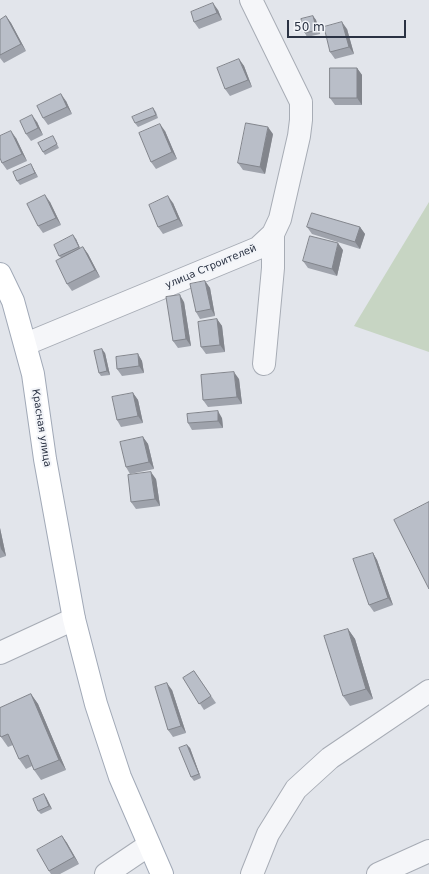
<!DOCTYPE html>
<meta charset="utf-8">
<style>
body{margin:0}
#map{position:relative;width:429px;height:874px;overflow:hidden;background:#e2e5eb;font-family:"DejaVu Sans",sans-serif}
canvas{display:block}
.scale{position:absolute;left:287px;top:20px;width:119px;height:18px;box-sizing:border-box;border:2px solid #2a3243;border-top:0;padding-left:5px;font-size:12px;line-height:14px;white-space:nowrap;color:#2a3243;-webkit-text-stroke:3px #f2f4f8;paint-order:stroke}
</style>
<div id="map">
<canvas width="429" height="874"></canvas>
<div class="scale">50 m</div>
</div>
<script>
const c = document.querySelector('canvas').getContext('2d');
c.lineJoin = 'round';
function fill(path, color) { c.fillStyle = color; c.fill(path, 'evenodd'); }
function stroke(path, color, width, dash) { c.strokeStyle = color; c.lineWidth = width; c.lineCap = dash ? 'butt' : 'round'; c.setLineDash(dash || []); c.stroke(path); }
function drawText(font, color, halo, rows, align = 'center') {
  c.font = font + ' "DejaVu Sans",sans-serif'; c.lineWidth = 4; c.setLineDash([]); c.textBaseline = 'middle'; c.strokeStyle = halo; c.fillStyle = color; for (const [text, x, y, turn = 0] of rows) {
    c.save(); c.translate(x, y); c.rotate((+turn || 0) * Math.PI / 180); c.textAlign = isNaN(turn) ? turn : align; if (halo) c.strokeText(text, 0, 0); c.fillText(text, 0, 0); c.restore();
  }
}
const green = new Path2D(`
 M429,202V352L354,326Z`);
const minor = new Path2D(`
 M26,344L258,248L273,234L280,219L299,136L301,120V102L251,0
 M264,364L273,268V234
 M0,653L74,619
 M106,874L149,845
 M252,874L268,834L296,789L330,758L429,691
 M378,874L429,851`);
const major = new Path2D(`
 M0,274L13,301L33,374L45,459L74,619L96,704L120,777L162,874`);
const wall = new Path2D(`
 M218,10L222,20L199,29L194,22Z
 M6,16L11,23L26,51L4,63L0,58V20Z
 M313,16L316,20L320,34L307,37L305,33Z
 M347,29L354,54L335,59L330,52Z
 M239,59L244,66L252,87L230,96L225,89Z
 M357,68L362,75V105H335L330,98Z
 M66,101L72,114L48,125L43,118Z
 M153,108L156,112L158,118L138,127L135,123Z
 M37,122L43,135L31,141L26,134Z
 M165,131L177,159L156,169L151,162Z
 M273,134L265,174L243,170L238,163Z
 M53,136L59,148L45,155L43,152Z
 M16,138L27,161L7,170L2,163Z
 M33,168L38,177L20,185L17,181Z
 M50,202L61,225L43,233L38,226Z
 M173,203L183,226L163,234L158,227Z
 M307,227H360L365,234L360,249L312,234Z
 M76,239L80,249L83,247L88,254L100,277L72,291L67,284L61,258L59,256Z
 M343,250L337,276L308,268L303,261Z
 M205,281L210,288L215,316L200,319L196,312Z
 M184,302L191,346L178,348L173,341Z
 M217,319L222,326L225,352L206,354L201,347Z
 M105,353L110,375L101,376L99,373Z
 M138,354L142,361L144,373L122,376L117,369Z
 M239,379L242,404L208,407L203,400Z
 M133,393L138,400L143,423L121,427L117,420Z
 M222,418L223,428L192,430L188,423Z
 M143,437L148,444L154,469L130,474L126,467Z
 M156,479L160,506L136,509L131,502Z
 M0,528L6,556L0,558Z
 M373,553L377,560L393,605L374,612L369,605Z
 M348,629L355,639L373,699L350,706L343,696Z
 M194,671L216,703L204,710L183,678Z
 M172,690L186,733L173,737L168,730Z
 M31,694L38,704L66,770L41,780L34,770L32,766L26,769L19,759L13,745L8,747L1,737H0V708Z
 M187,745L190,748L201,778L194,781L191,777Z
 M46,797L52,809L41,814L38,811Z
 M62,836L67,843L79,864L60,874H51L49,871Z`);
const shadedWall = new Path2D(`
 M213,3L218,10L222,20L217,13Z
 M6,16L11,23L26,51L21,44Z
 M313,16L316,20L320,34L317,30Z
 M342,22L347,29L354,54L349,47Z
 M239,59L244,66L252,87L248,80Z
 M357,68L362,75V105L357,98Z
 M61,94L66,101L72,114L67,107Z
 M32,115L37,122L43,135L38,128Z
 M160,124L165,131L177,159L172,152Z
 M268,127L273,134L265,174L260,167Z
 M11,131L16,138L27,161L22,154Z
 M31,164L33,168L38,177L35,173Z
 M45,195L50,202L61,225L56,218Z
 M168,196L173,203L183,226L178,219Z
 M360,227L365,234L360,249L355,242Z
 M73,235L76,239L81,250L79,247Z
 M338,243L343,250L337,276L332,269Z
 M83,247L88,254L100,277L95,270Z
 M205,281L210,288L215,316L211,309Z
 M180,295L184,302L191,346L186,339Z
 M217,319L222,326L225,352L220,345Z
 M102,349L105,353L110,375L107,371Z
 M138,354L142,361L144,373L139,366Z
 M234,372L239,379L242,404L237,397Z
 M133,393L138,400L143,423L138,416Z
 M218,411L222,418L223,428L218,421Z
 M143,437L148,444L154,469L149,462Z
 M151,472L156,479L160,506L155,499Z
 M0,528L6,556L1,549L0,545Z
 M373,553L377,560L393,605L388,598Z
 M348,629L355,639L373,699L366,689Z
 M167,683L172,690L186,733L181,726Z
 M31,694L38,704L66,770L59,760Z
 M187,745L190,748L201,778L199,774Z
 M44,794L46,797L52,809L49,806Z
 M62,836L67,843L79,864L74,857Z`);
const building = new Path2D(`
 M213,3L217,13L194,22L191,12Z
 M6,16L21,44L0,55V20Z
 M313,16L317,30L305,33L301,19Z
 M342,22L349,47L330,52L324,27Z
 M239,59L248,80L225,89L217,68Z
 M330,68H357V98H330Z
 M61,94L67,107L43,118L37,106Z
 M153,108L156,115L135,123L132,117Z
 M32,115L38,128L26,134L20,121Z
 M246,123L268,127L260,167L238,163Z
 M160,124L172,152L151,162L139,133Z
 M11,131L22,154L2,163L0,158V136Z
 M53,136L57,144L43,152L38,143Z
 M31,164L35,173L17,181L13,172Z
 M45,195L56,218L38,226L27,204Z
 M168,196L178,219L158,227L149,205Z
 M312,213L360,227L355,242L307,227Z
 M73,235L79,247L59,256L54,245Z
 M310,236L338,243L332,269L303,261Z
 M83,247L95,270L67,284L56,261Z
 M205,281L211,309L196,312L190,284Z
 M180,295L186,339L173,341L166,297Z
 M217,319L220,345L201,347L198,322Z
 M102,349L107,371L99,373L94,351Z
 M138,354L139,366L117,369L116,357Z
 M234,372L237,397L203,400L201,375Z
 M133,393L138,416L117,420L112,397Z
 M218,411V421L188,423L187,414Z
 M143,437L149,462L126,467L120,442Z
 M151,472L155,499L131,502L128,475Z
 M429,502V589L394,520Z
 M373,553L388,598L369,605L353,559Z
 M348,629L366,689L343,696L324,636Z
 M194,671L211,696L199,704L183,678Z
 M167,683L181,726L168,730L155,687Z
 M31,694L59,760L34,770L28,755L19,759L8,734L1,737L0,735V708Z
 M187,745L199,774L191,777L179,748Z
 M44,794L49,806L38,811L33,799Z
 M62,836L74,857L49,871L37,850Z`);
const streetNames = [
 ["улица Строителей",211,267,-23],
 ["Красная улица",41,428,81]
];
fill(green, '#c7d5c3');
stroke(minor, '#a7acb5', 24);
stroke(major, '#a1a9b7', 24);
stroke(minor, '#f5f6f9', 22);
stroke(major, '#fff', 22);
fill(wall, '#9fa3ac');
fill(shadedWall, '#82858c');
fill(building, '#b9bec8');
stroke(building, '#82858c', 1);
drawText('10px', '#2a3243', '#f2f4f8', streetNames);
</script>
